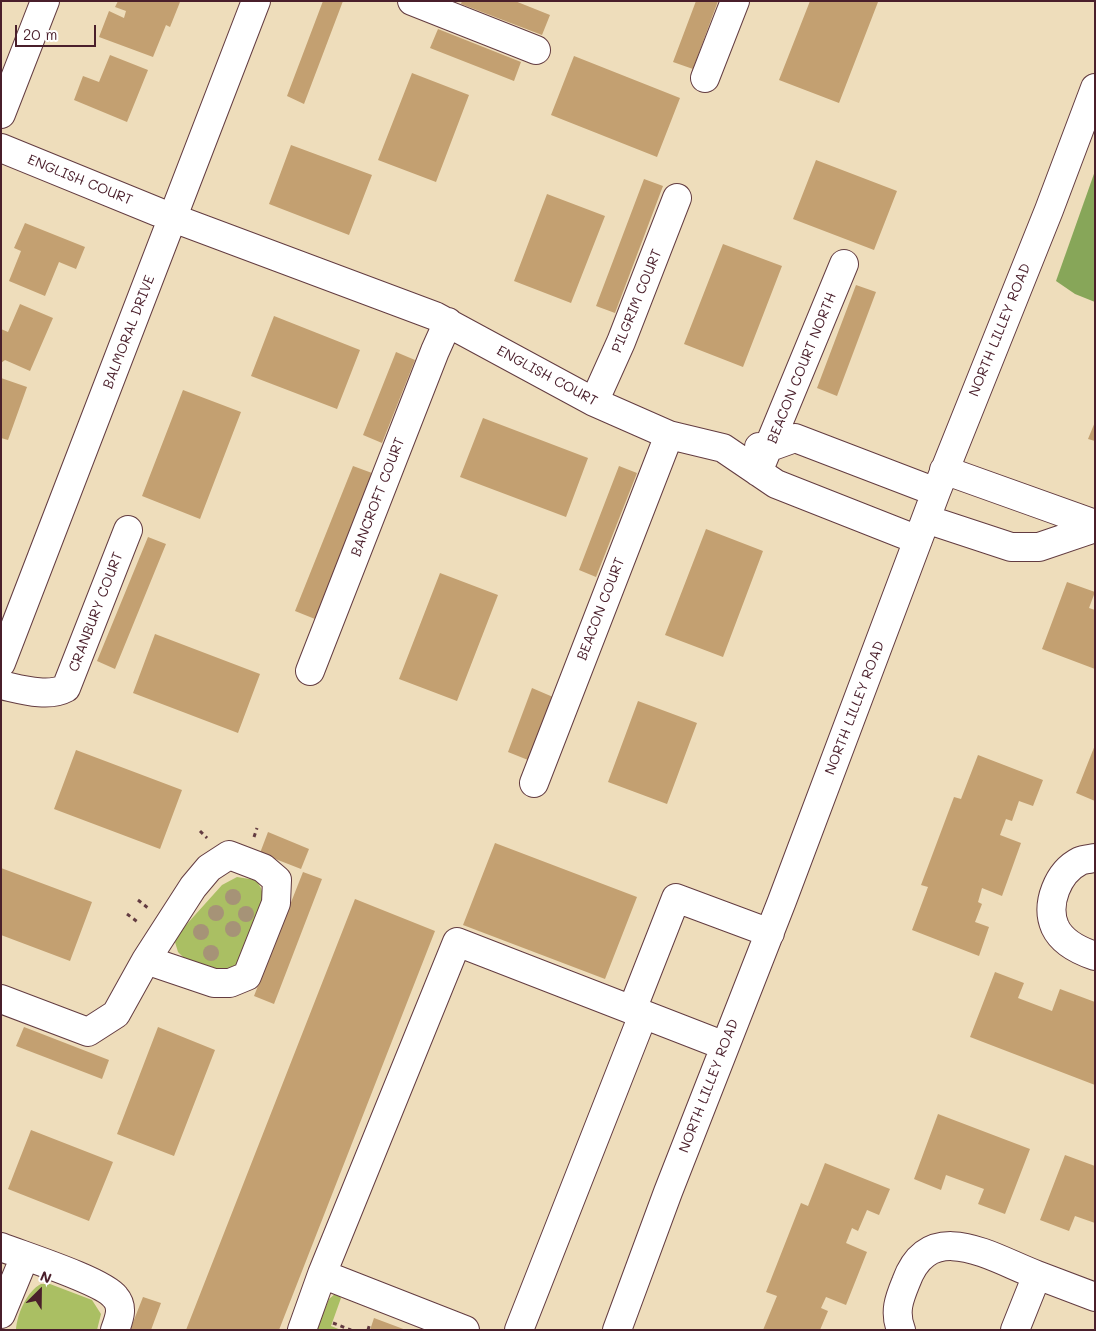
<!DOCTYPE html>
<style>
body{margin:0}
#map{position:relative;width:1096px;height:1331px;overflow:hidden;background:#edb;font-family:Mali,sans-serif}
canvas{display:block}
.frame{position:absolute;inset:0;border:2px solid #4a1f2b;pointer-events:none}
.north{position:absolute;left:15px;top:1266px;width:50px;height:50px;-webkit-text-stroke:4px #fff;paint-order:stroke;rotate:23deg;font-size:14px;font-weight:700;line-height:20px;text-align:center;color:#4a1f2b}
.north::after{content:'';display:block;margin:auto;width:18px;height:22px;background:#4a1f2b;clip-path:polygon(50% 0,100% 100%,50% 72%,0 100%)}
.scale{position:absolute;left:15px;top:25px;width:81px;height:22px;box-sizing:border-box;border:2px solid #4a1f2b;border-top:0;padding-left:6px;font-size:15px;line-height:18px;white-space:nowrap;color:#4a1f2b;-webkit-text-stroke:4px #fff;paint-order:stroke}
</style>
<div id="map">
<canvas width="1096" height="1331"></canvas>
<div class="frame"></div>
<div class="north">N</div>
<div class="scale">20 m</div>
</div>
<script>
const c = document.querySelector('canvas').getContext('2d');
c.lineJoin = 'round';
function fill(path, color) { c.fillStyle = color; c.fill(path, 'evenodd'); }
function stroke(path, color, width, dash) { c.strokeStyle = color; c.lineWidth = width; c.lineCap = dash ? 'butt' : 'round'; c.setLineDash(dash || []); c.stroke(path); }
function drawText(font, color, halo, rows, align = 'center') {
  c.font = font + ' Mali,sans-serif'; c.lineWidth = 5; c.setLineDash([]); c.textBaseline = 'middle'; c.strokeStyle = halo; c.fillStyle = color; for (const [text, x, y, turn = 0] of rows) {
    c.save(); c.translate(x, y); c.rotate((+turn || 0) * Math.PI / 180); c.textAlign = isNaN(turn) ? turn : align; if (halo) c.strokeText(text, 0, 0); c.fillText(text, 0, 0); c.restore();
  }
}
const green = new Path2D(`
 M237,877L256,880L261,888L265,902L240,962L229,970L218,971L185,959L178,952L175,942L177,935L222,885Z
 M41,1284H50L92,1300L101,1314L97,1330H16C17,1314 27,1291 41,1284Z
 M336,1293L341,1298L331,1326L341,1330H316L329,1299Z`);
const forest = new Path2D(`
 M1095,171V302L1075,294L1056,281Z`);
const building = new Path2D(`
 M118,1L180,2L170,27L166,25L153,57L99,37L109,11L124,18L126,11L115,7Z
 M323,1H343L304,104L287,96Z
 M462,1H515L550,15L542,35L461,4Z
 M696,1H718L693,69L673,62Z
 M810,1L878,2L839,103L779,80Z
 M438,29L521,62L514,81L430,48Z
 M110,55L148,70L127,122L74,100L83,76L99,82Z
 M574,56L680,98L657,157L551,115Z
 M412,73L469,95L436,182L378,160Z
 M291,145L372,175L349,235L269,204Z
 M816,160L897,191L874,250L793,219Z
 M644,179L663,186L615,313L596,306Z
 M547,194L605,216L571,303L514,281Z
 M25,223L85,247L76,269L59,262L45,296L9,281L21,251L14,248Z
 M723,244L782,266L743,367L684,344Z
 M856,285L876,292L837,396L817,388Z
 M20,304L53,318L30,371L5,360L1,363V329L8,332Z
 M274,316L360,350L337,409L251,376Z
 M396,352L415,360L382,443L363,435Z
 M1,378L27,387L8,440L1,438Z
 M183,390L241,412L200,519L142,496Z
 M483,418L588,458L566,517L460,477Z
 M1095,422V441L1088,439Z
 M353,466L372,473L315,619L295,611Z
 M619,466L637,473L596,577L579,570Z
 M706,529L763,551L723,657L665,635Z
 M148,537L166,544L115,669L97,661Z
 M440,573L498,595L457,701L399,679Z
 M1067,582L1095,592L1089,608L1095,610V669L1042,649Z
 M155,634L260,674L238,733L133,693Z
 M532,688L553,697L528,760L508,752Z
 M638,701L697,723L667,804L608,782Z
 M1095,745V801L1076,793Z
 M76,750L182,790L160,849L54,809Z
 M978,755L1043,780L1033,806L1019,801L1012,821L1006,819L1000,835L1021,843L1002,896L982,888L978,902L982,904L975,922L989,927L979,956L912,930L928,887L921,885L954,797L961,799Z
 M268,832L309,849L301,869L260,853Z
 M495,843L637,897L605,979L463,925Z
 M1,868L92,902L70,961L1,935Z
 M303,872L322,879L274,1004L254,996Z
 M355,899L435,931L279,1330H186Z
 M995,972L1024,983L1018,998L1052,1011L1060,989L1095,1002V1085L970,1037Z
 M24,1027L109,1060L102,1079L16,1046Z
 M158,1027L215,1050L174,1156L117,1134Z
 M938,1114L1030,1149L1005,1214L978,1204L984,1189L946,1175L941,1190L914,1179Z
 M31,1130L113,1162L89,1221L8,1189Z
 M1065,1155L1095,1166V1223L1075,1216L1069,1231L1040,1220Z
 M825,1163L890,1189L879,1215L867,1210L858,1231L852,1228L846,1243L867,1252L846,1305L826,1297L821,1308L828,1311L820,1330H763L777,1296L766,1292L801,1203L808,1206Z
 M143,1297L161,1303L151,1330H130Z
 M374,1318L406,1330H370Z`);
const path = new Path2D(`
 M200,831L207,838
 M254,837L257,828
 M138,900L148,908
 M127,914L139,923
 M333,1323L351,1330
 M368,1330L370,1323`);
const minor = new Path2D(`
 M412,1L536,50
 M705,78L735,1
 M1,114L45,1
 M1,148L158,212
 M173,218L435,316L594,402L669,435L723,448L776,484L918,540
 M594,402L621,342L677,198
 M759,447H770L795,438L936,492
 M944,470L1095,524
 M758,472L844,264
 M926,519L1011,547H1039L1095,528
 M1,663L256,1
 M310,671L435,351L448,322
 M1,685C20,689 48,698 66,688L128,530
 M534,783L669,435
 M229,855L263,868L277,880L276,903L247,976L230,983H214L146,960L193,887L209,868Z
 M1095,858C1090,859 1084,859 1080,861C1058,872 1045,904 1055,927C1062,942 1080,951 1095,956
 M1,999L88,1032L116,1014L146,960
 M632,1010L676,898L770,933
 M1,1247C24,1256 103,1281 115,1297C124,1307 119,1319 115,1330
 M322,1274L457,942L725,1046
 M1037,1275L1095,1297
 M1,1314L25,1256
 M302,1330L322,1274L465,1330
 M519,1330L643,1015
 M617,1330L668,1192L782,901L936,492L1049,210L1095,88
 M901,1330C894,1312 899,1299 906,1282C930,1216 992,1258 1037,1275L1015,1330`);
const trees = [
 [233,897],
 [216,913],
 [246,914],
 [233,929],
 [201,932],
 [211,953]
];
const streetNames = [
 ["ENGLISH COURT",80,180,22],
 ["PILGRIM COURT",637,301,-68],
 ["NORTH LILLEY ROAD",1000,330,-68],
 ["BALMORAL DRIVE",129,332,-69],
 ["BEACON COURT NORTH",802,368,-68],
 ["ENGLISH COURT",547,376,28],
 ["BANCROFT COURT",378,497,-69],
 ["BEACON COURT",601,609,-69],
 ["CRANBURY COURT",96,612,-69],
 ["NORTH LILLEY ROAD",855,708,-69],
 ["NORTH LILLEY ROAD",709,1086,-69]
];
fill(green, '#aabf63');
fill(forest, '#87a659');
fill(building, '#c3a071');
stroke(minor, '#633c41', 30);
stroke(path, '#633c41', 3, [4, 4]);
stroke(minor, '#fff', 28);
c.fillStyle = '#a69377';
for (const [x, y] of trees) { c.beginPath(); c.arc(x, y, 8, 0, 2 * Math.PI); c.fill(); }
drawText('14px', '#4a1f2b', '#fff', streetNames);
</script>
